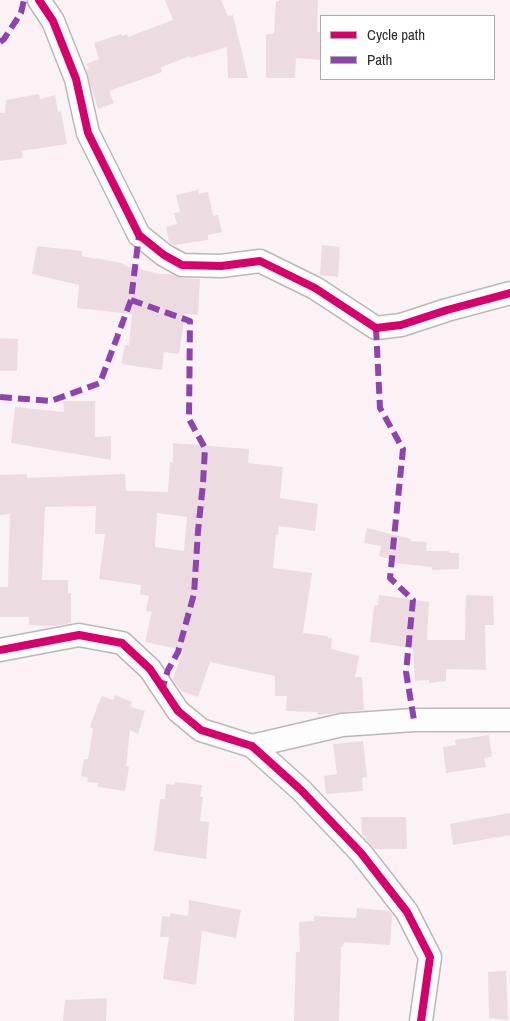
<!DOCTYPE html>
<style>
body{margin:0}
#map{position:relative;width:510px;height:1021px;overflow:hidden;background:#fbf2f5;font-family:"Archivo Narrow",sans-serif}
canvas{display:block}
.legend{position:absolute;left:320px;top:15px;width:175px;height:65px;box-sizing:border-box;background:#fff;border:1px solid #adaaab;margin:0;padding:6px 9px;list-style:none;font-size:15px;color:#312a2d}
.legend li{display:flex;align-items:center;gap:10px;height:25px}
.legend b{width:25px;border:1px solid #adaaab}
</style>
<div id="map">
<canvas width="510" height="1021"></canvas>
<ul class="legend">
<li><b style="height:6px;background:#d6006c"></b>Cycle path</li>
<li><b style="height:6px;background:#8e44ad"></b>Path</li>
</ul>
</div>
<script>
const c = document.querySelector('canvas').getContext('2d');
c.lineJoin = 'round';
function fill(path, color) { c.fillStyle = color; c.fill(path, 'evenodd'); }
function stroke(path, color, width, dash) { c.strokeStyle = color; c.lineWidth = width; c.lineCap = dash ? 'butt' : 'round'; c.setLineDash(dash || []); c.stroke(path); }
const building = new Path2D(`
 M165,0H221L228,16L233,15L248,78H228L227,47L190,58V56L161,67L162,72L109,91L114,103L98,109L86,70L89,69L86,64L99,59L94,43L121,34L122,36L127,34L128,37L173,20Z
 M279,0H318L317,32H321V60L296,58L295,78H266V34H274L276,1H279Z
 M39,94L40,99L55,95L58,112L61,111L67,144L22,151L23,158L0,161V113H5L6,100Z
 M198,190L199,194L208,192L213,216L218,215L222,232L208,235V240L174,245L169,242L166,227L177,224L174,213L180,212L176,195Z
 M322,245L340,247L338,277L320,275Z
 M37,246L82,251V256L121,263L126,266L160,274H171L181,278L200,279L198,315L185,314L179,354L164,352L162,370L121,364L125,345H129L132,314L77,308L79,285L32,274Z
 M0,338L18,339L17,371H0Z
 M63,401H95V437L111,436V460L11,443L15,407L64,412Z
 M173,443L249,449L248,463L283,467L280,498L318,504L315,531L279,526L278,535H276L273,568L312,573L303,633L328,636V638H332L331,649L359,656L355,677H362L364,710L318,715L317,712L286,711L287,696H275V676L210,662L198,697L181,691L173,679L183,650L145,642L152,612L146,611L149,596L140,594L141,585L99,579L105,534H95L96,506L45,507L42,580H68V593H71V623L55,626L29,625V617H0V587H8L10,514L0,515V475L27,474V478L125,474L126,491L168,492L170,462H173ZM157,513L187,517L184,551L155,547Z
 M367,528L411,539V541L427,542L426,551H449V553H459V569L432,570V567L395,563V560L379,556L381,546L364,543Z
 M379,595L429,602L427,640H465L466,595L493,596L494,625H485L486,670L446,669V681L429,683V680L415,681L413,648L370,642L374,605H378Z
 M115,695L132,702L130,707L145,711L138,734L130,730L126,766L129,767L125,791L98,787V783L87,782L88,778L81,776L84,759H88L93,729L90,727L98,705L102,696L113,700Z
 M489,735L492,757L484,758L486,767L446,773L443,747L456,745L455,740Z
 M363,741L367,777L362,778L363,791L326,794L324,776L337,774L333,744Z
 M175,782L202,785L200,797H203L200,821L209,822L206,859L154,851L160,799H165L166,784L175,785Z
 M510,813V835L453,845L450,824Z
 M361,817H406L407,849H375L366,839V836L362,835Z
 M189,900L241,910L236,938L202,931L196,985L163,979L169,937H160L162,916L170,917V913L188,916Z
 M357,908L389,911L392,915L390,945L344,942L343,947H341L339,1021H294L296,952H300L299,922L314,921V916L356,918Z
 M506,971L508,1020L489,1018L488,972Z
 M107,998L106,1021H63L65,1000Z`);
const minor = new Path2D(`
 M39,0L53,21L76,79L88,133L139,235L164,255L182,265L221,266L260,261L315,288L376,328L401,325L447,310L510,293
 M0,650L79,635L122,643L150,669L178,711L201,730L252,746L301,790L361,853L407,912L430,957L421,1021
 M252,746L342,725L414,720H510`);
const quiet = new Path2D(`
 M0,42L4,39L21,13L24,0
 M131,300L190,321L189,419L205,448L203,484L198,531L194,594L178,652L168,670L163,687
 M376,328L380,408L403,449L390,578L413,600L406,672L414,720
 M0,397L51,401L100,383L131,300L139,235`);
const cycleway = new Path2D(`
 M39,0L53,21L76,79L88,133L139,235L164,255L182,265L221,266L260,261L315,288L376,328L401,325L447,310L510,293
 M0,650L79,635L122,643L150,669L178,711L201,730L252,746L301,790L361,853L407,912L430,957L421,1021`);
fill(building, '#eddbe2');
stroke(minor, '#bdb6b8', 25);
stroke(minor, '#fefdfe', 22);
stroke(quiet, '#8e44ad', 6, [12, 6]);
stroke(cycleway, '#d6006c', 8);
</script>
